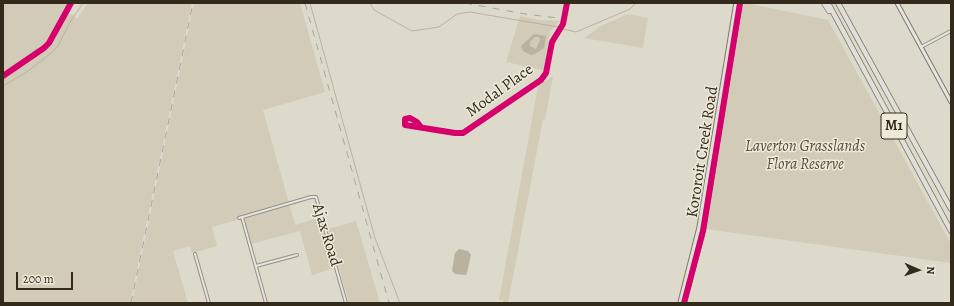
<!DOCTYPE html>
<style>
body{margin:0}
#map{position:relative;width:954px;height:306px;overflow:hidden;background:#dddacc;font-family:Alegreya,serif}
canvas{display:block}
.frame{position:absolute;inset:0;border:4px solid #342a1c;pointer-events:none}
.north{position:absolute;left:898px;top:250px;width:40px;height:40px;-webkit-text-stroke:3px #eeead9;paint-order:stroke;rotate:92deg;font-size:11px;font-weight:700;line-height:16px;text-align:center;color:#342a1c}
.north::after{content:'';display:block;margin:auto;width:14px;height:18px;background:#342a1c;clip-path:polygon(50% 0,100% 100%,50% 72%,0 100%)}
.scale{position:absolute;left:16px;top:272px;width:57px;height:18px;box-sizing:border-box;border:2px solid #342a1c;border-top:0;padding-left:5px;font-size:12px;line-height:14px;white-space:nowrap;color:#342a1c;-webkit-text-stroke:3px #eeead9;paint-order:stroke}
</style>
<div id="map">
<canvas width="954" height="306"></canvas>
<div class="frame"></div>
<div class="north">N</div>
<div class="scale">200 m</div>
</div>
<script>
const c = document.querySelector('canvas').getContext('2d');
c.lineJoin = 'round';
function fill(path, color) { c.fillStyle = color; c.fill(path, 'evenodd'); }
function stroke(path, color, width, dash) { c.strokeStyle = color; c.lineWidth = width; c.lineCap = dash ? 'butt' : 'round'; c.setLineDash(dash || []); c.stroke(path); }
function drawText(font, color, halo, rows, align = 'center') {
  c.font = font + ' Alegreya,serif'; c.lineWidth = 3; c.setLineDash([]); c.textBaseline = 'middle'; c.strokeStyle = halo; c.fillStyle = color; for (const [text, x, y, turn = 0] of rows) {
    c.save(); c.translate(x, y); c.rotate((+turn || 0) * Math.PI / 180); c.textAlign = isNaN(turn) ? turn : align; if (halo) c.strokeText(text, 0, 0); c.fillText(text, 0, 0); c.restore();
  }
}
const green = new Path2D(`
 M3,3H70L48,41L43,47L3,74Z
 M88,3H192L130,303H3V78L40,53L48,46L66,16L68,14L73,15L77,19Z
 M194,3H300L325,92L263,110L295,225L319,218L334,268L312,275L300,231L251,244L244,218L212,227L217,246L192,253L190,246L173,251L188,303H132Z
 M746,3L828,20L951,244V263L706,229L743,5Z
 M628,14L648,18L643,48L584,38L601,26Z
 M520,16L538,20L560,21L550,32L543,70L506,62Z
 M553,76L545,120L543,119L508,303H503V301L499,300L538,86Z
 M356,221L380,303H349L328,229Z`);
const water = new Path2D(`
 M534,34L546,36L544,48L535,54L531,55L523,51L521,46ZM535,37H539L540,40L536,49L530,46V42Z
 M459,249L468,251L471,255L467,273L466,275L455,274L452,271L455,253Z`);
const stream = new Path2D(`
 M310,3L375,238L400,303
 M370,3L374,10L412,31L439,27L457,14L470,12L558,27
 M563,29L576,32L583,29L630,9L636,3
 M3,86L27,72L51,53L58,46L70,22L83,3`);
const street = new Path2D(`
 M921,47L951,31
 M421,127L417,122L410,118L405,119V125L455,133H463L541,80L546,73L552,42L563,24L567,3
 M242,217L266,303
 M239,218L311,197H316L346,303
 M195,254L209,303
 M256,266L297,255`);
const secondary = new Path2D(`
 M897,3L951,102`);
const primary = new Path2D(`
 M680,303L699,228L736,3
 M684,303L703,231L740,3`);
const highway = new Path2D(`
 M824,3L829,11
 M828,3L951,231
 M838,3L951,209`);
const rail = new Path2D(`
 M305,3L389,303
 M465,3L525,14L558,18
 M131,303L193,3`);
const cycleway = new Path2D(`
 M3,76L44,48L49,43L71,3
 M421,127L417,122L410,118L405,119V125L455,133H463L541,80L546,73L552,42L563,24L567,3
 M684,303L703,231L740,3`);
const shields = [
 [894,126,26]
];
const shieldNames = [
 ["M1",894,126]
];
const streetNames = [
 ["Modal Place",500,91,-36],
 ["Kororoit Creek Road",703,152,-81],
 ["Ajax Road",326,235,73]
];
const parkNames = [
 ["Laverton Grasslands",805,147],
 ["Flora Reserve",805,165]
];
fill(green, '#d1cbb8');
fill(water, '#b9b29e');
stroke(stream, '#b9b29e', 1);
stroke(street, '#949087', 4);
stroke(secondary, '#7c7970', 5);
stroke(primary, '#7c7970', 5.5);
stroke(highway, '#7c7970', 6);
stroke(street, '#e6e4dd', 2);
stroke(secondary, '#e6e4dd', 3);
stroke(primary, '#e1dfd7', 3.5);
stroke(highway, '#e1dfd7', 4.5);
stroke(rail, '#a7a49c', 1, [7, 7]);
stroke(cycleway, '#d6006c', 6);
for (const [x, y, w] of shields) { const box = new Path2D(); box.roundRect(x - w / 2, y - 13, w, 26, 3); c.fillStyle = '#eeead9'; c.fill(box); stroke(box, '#342a1c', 1); }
drawText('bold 15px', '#342a1c', null, shieldNames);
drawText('16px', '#342a1c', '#eeead9', streetNames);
drawText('italic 16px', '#594f3f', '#eeead9', parkNames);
</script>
